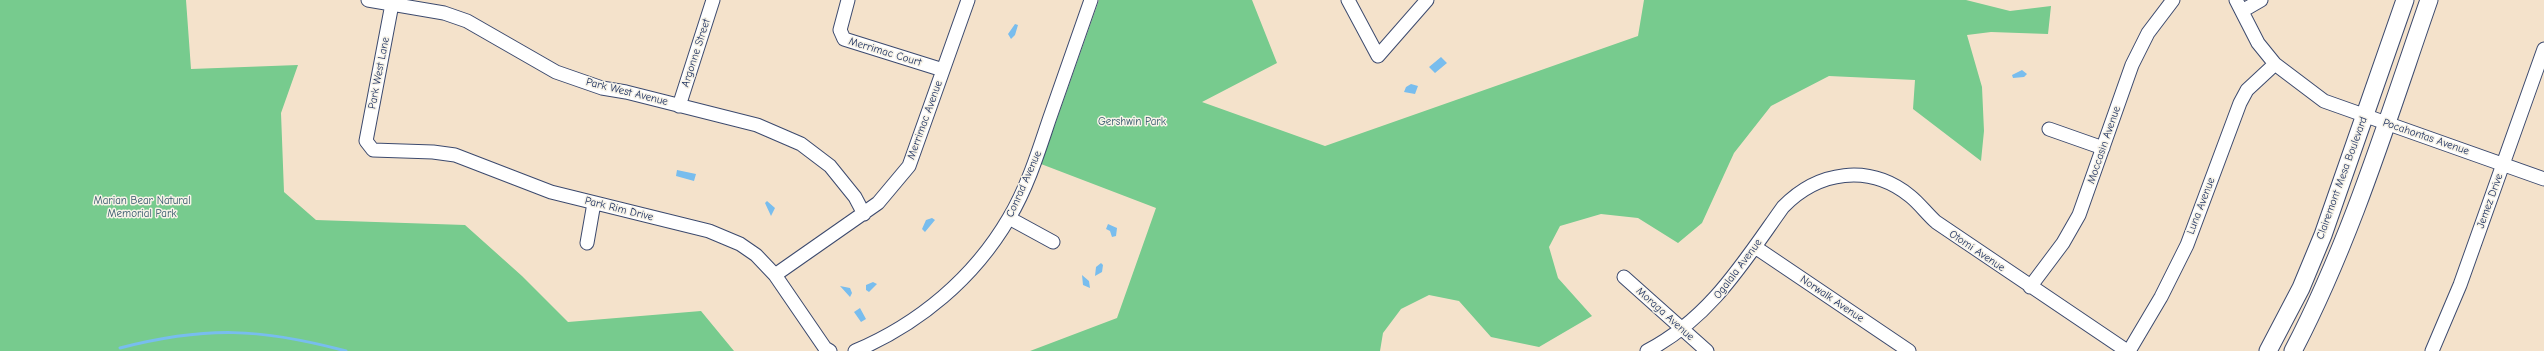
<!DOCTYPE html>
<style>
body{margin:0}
canvas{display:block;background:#f4e2cb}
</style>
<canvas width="2544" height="351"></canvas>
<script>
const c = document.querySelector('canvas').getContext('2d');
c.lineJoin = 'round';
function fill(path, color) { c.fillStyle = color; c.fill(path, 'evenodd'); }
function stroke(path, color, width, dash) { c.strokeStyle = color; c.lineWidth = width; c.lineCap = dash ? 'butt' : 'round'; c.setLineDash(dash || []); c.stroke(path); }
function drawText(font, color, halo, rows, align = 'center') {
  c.font = font + ' "Comic Neue",sans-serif'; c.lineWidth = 3; c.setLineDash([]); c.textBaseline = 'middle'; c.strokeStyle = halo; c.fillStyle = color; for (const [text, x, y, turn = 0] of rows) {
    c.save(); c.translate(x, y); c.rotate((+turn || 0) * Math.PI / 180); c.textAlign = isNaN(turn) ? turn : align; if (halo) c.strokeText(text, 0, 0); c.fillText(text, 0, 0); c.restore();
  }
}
const green = new Path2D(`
 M0,0H186L191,69L298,65L281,113L284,192L316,220L465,225L522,276L568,322L701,311L734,351H0Z
 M1099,0H1252L1277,63L1202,102L1325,146L1638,36L1644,0H1966L2010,11L2051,6L2048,34L1991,32L1967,35L1982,87L1984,131L1981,161L1913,109L1915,80L1829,76L1771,106L1734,153L1702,223L1678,243L1638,218L1601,214L1560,226L1549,247L1558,278L1592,316L1539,347L1491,337L1459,301L1429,295L1401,309L1383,333L1380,351H1030L1117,318L1156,208L1041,164Z`);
const water = new Path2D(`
 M1015,24L1018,25L1015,35L1011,39L1008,34Z
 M1441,57L1447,63L1435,73L1429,67Z
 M2022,70L2027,74L2024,77L2013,78L2012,75Z
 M1411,84L1418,86L1415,94L1404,92L1406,87Z
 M677,170L696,174L694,181L676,176Z
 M767,201L775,208L771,216L765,203Z
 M932,218L935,220L925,232L922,229L926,220Z
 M1108,224L1117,228L1116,236L1112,237L1110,231L1106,229Z
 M1101,263L1103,265L1102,272L1095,276L1096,267Z
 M1082,275L1089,281L1090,288L1083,285Z
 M873,282L877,284L869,292L866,290V285Z
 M840,286L850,288L852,293L850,297Z
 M860,308L866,319L861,322L854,312Z`);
const stream = new Path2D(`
 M120,348C206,326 260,328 346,351`);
const minor = new Path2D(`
 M368,0L444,13L467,21L556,72L602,88L626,92L757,125L801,144L830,166L855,197L864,214
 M848,0L840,30L844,39L943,70
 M1348,0L1378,56L1427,0
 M2236,0L2258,43L2275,64L2324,101L2544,179
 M392,4L366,141L373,150L433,152L455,155L551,192L709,231L740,244L756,255L775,275L825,348L830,351
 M2242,11L2261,0
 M679,106L713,0
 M2049,129L2103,148
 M1009,218L1053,242
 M587,243L594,203
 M1755,247L1909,351
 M775,275L878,203L909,166L968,0
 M1624,277L1707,351
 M2030,287L2063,243L2079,215L2132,65L2148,33L2173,0
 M855,351C919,324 974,278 1009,218C1027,188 1038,153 1049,120C1063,80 1077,40 1091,0
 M1647,351C1710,318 1743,263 1783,207C1818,171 1869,163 1910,196C1919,203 1927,214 1936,222L2127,351
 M2129,351L2161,297L2187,245L2240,103L2247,90L2275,64
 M2432,351L2460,285L2544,49`);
const major = new Path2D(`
 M2268,351L2301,288L2323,235L2405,0
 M2293,351C2351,240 2388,118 2429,0`);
const streetNames = [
 ["Merrimac Court",885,52,17],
 ["Argonne Street",696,53,-72],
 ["Park West Lane",379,73,-79],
 ["Park West Avenue",627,92,14],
 ["Merrimac Avenue",925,120,-70],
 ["Pocahontas Avenue",2426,137,19],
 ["Moccasin Avenue",2104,145,-71],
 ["Clairemont Mesa Boulevard",2342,178,-70],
 ["Conrad Avenue",1024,184,-66],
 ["Jemez Drive",2490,201,-70],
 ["Luna Avenue",2201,206,-69],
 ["Park Rim Drive",619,209,14],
 ["Otomi Avenue",1977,251,34],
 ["Ogalala Avenue",1738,269,-53],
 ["Norwalk Avenue",1832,299,34],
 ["Moraga Avenue",1665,314,42]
];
const parkNames = [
 ["Gershwin Park",1132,122],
 ["Marian Bear Natural",142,201],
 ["Memorial Park",142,214]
];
fill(green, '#77cb8e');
fill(water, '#78bdee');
stroke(stream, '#78bdee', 3);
stroke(minor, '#3c4a6e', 15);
stroke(major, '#3c4a6e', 19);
stroke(minor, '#fff', 13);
stroke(major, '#fff', 17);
drawText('11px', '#1b2f5e', '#f7f3e8', streetNames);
drawText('11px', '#32566a', '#f7f3e8', parkNames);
</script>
